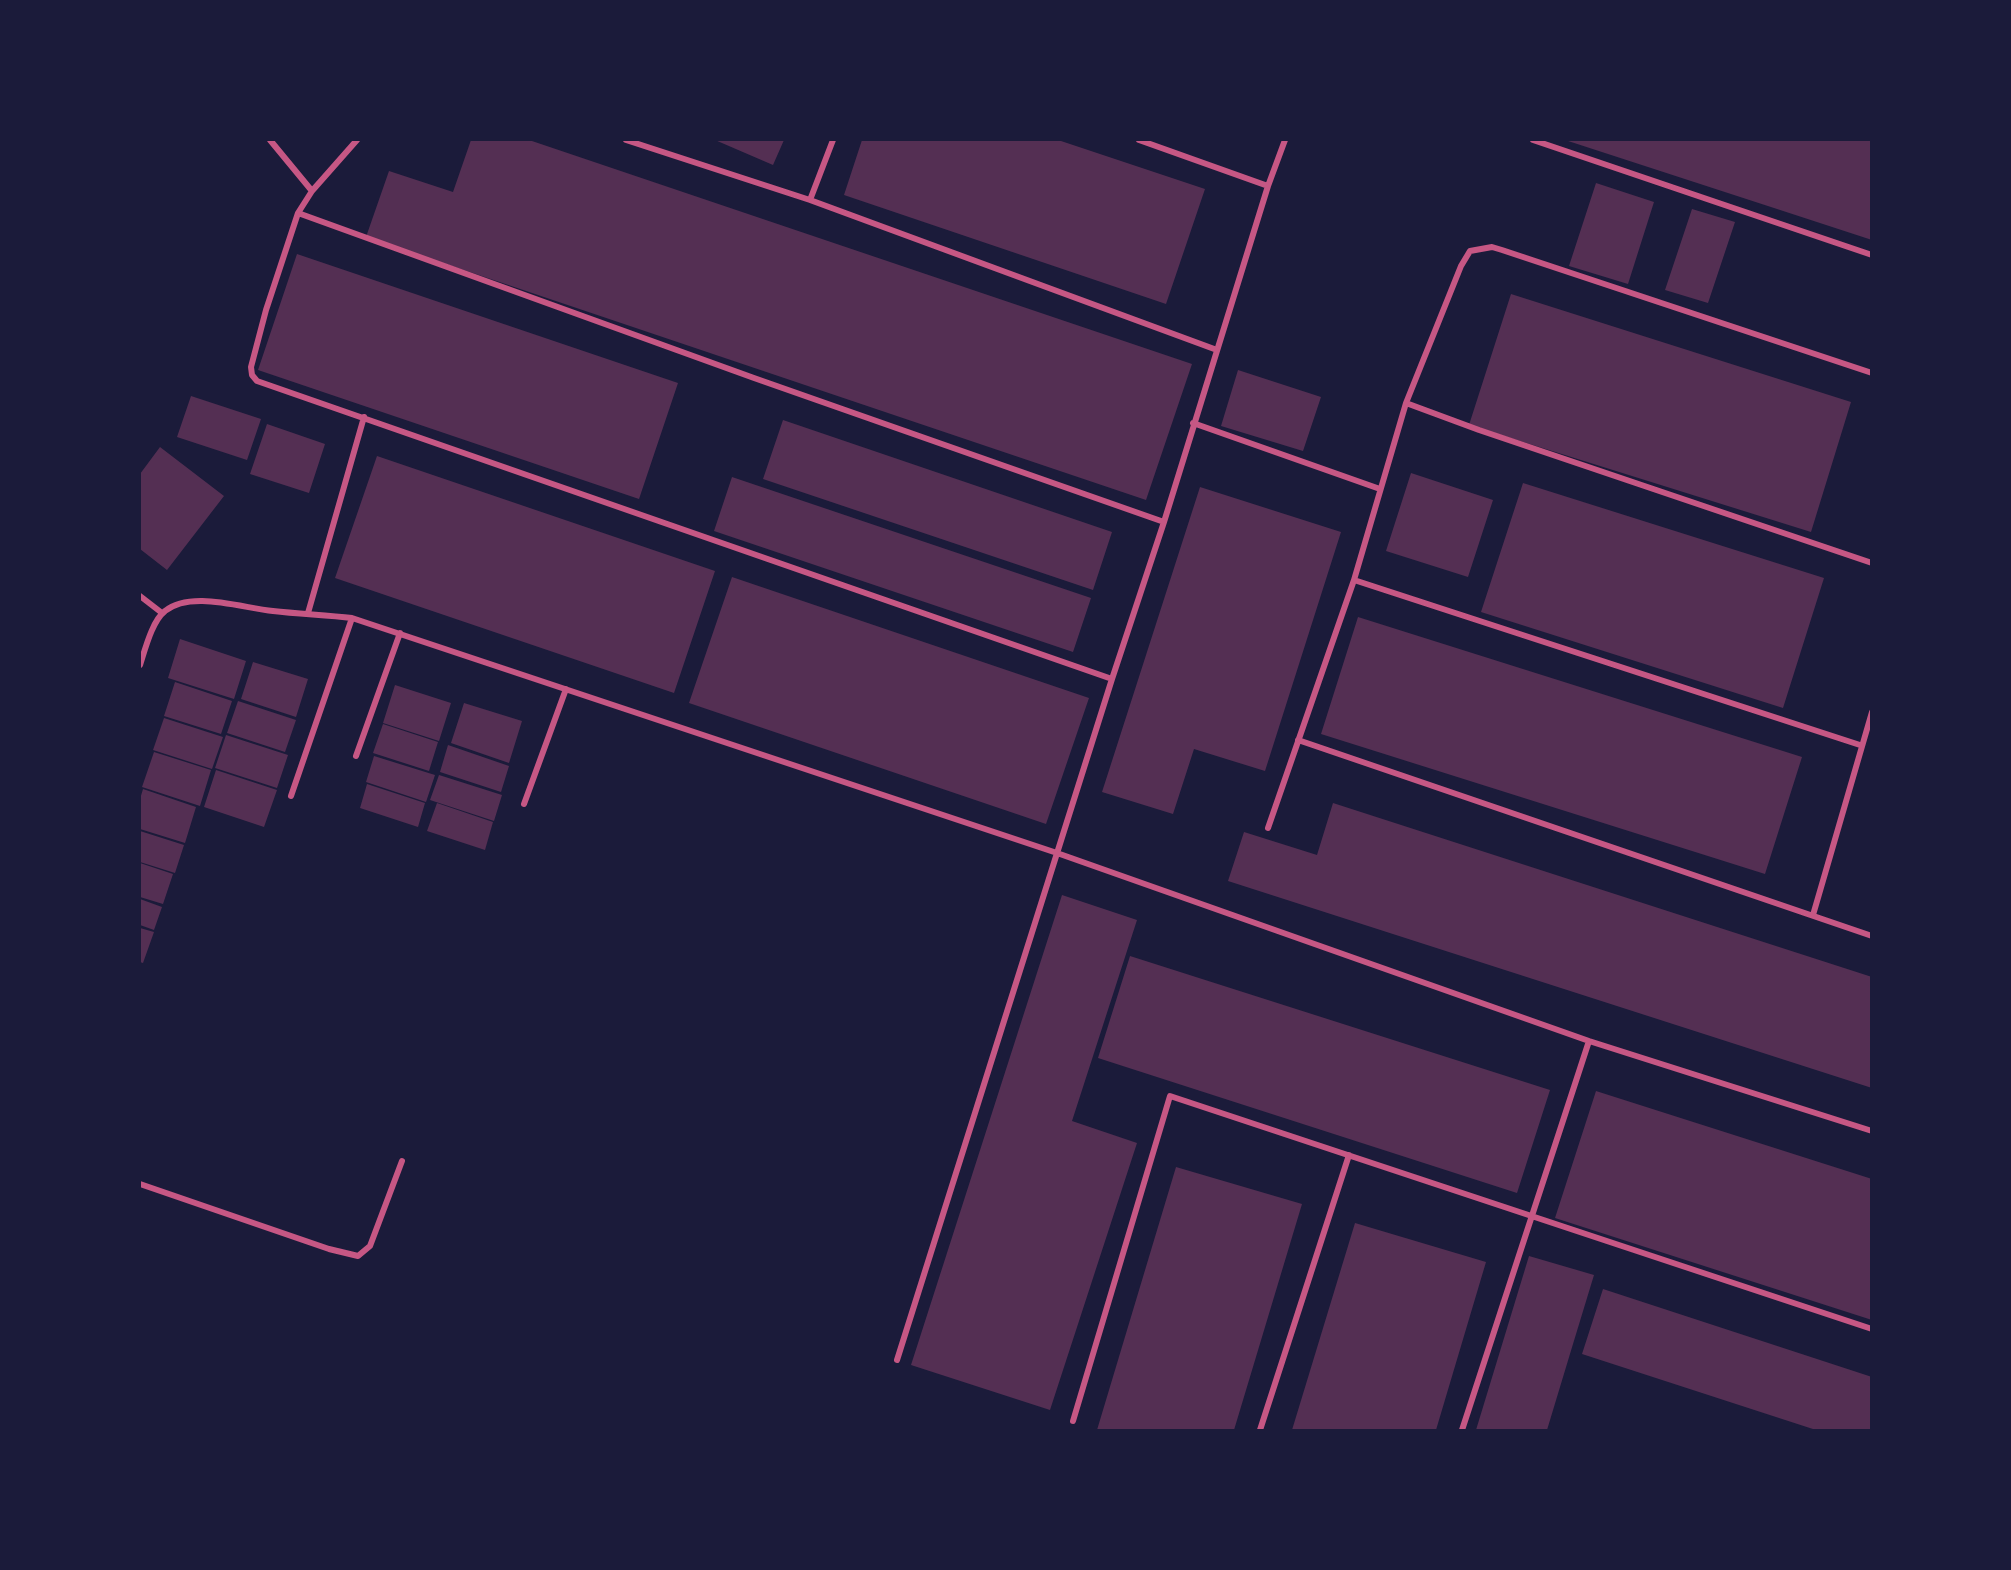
<!DOCTYPE html>
<style>
body{margin:0}
#map{position:relative;width:2011px;height:1570px;overflow:hidden;background:#1b1b3a;font-family:"Open Sans",sans-serif}
canvas{display:block}
.frame{position:absolute;inset:0;border:141px solid #1b1b3a;pointer-events:none}
</style>
<div id="map">
<canvas width="2011" height="1570"></canvas>
<div class="frame"></div>
</div>
<script>
const c = document.querySelector('canvas').getContext('2d');
c.lineJoin = 'round';
function fill(path, color) { c.fillStyle = color; c.fill(path, 'evenodd'); }
function stroke(path, color, width, dash) { c.strokeStyle = color; c.lineWidth = width; c.lineCap = dash ? 'butt' : 'round'; c.setLineDash(dash || []); c.stroke(path); }
const building = new Path2D(`
 M471,140H529L1192,364L1146,500L366,237L389,171L453,192Z
 M715,140H784L773,165Z
 M862,140H1058L1205,189L1166,304L844,195Z
 M1565,140H1872V240L1774,208Z
 M1596,183L1654,202L1628,284L1569,266Z
 M1692,209L1735,222L1708,303L1665,290Z
 M297,254L678,383L639,499L258,370Z
 M1511,294L1851,402L1811,532L1469,425Z
 M1238,370L1321,397L1303,451L1221,426Z
 M191,396L261,419L247,460L177,437Z
 M783,420L1112,532L1093,590L763,479Z
 M267,424L325,444L309,493L250,474Z
 M160,447L224,496L167,570L140,549V474Z
 M377,456L715,571L674,693L335,578Z
 M1411,473L1493,500L1468,577L1386,551Z
 M732,477L1091,598L1073,652L714,531Z
 M1523,483L1824,578L1783,708L1481,612Z
 M1200,487L1341,532L1265,771L1194,749L1173,814L1102,792Z
 M732,577L1089,698L1046,824L689,703Z
 M1358,617L1802,757L1765,874L1321,734Z
 M180,639L246,661L234,699L168,678Z
 M253,662L308,679L296,717L241,699Z
 M175,682L232,701L221,734L164,716Z
 M395,685L451,703L439,741L383,723Z
 M238,701L296,720L285,752L227,733Z
 M464,703L522,721L509,763L451,743Z
 M164,718L223,737L212,769L153,750Z
 M383,724L438,742L429,771L373,753Z
 M226,735L288,755L277,788L215,768Z
 M448,745L509,766L501,792L440,772Z
 M154,752L211,770L200,806L142,787Z
 M374,756L435,775L426,802L366,782Z
 M216,770L277,790L264,827L204,807Z
 M439,775L502,795L494,821L430,800Z
 M367,784L425,803L418,827L360,808Z
 M143,789L196,807L185,843L140,829V799Z
 M437,803L493,822L485,850L427,831Z
 M1333,803L1872,977V1088L1228,881L1244,832L1317,855Z
 M140,831L184,845L175,873L140,862Z
 M140,863L173,874L163,904L140,897Z
 M1062,895L1137,920L1072,1121L1137,1143L1050,1410L911,1365Z
 M140,899L162,907L154,930L140,925Z
 M140,928L154,932L143,963L140,962Z
 M1130,956L1550,1090L1517,1193L1098,1058Z
 M1596,1091L1872,1179V1320L1555,1218Z
 M1176,1167L1302,1204L1234,1430H1097Z
 M1355,1223L1486,1262L1436,1430H1292Z
 M1529,1256L1594,1275L1573,1344L1547,1430H1476Z
 M1603,1289L1872,1377V1430H1816L1582,1354Z`);
const minor = new Path2D(`
 M270,140L312,191
 M357,140L312,191L298,213L266,310L251,367L252,375L257,381L1112,679
 M626,140L810,200L1217,350
 M1139,140L1268,186
 M1533,140L1872,255
 M810,200L833,140
 M298,213L754,378L1164,522
 M1406,403L1479,430L1872,563
 M1193,423L1380,489
 M1354,580L1860,745
 M140,596L162,613
 M308,613L364,417
 M140,665C145,650 152,621 165,611C191,590 242,608 273,611C299,614 326,615 352,618L1057,853L1589,1041L1872,1131
 M1298,740L1872,936
 M356,756L400,633
 M291,796L352,618
 M524,804L566,689
 M1268,828L1354,580L1406,403L1461,266L1470,251L1492,247L1502,250L1872,373
 M1813,915L1872,712
 M140,1184L329,1249L358,1256L370,1246L402,1161
 M897,1360L1112,679L1164,522L1268,186L1285,140
 M1073,1421L1170,1096L1872,1329
 M1260,1430L1349,1155
 M1462,1430L1589,1041`);
fill(building, '#542f53');
stroke(minor, '#c65784', 6);
</script>
